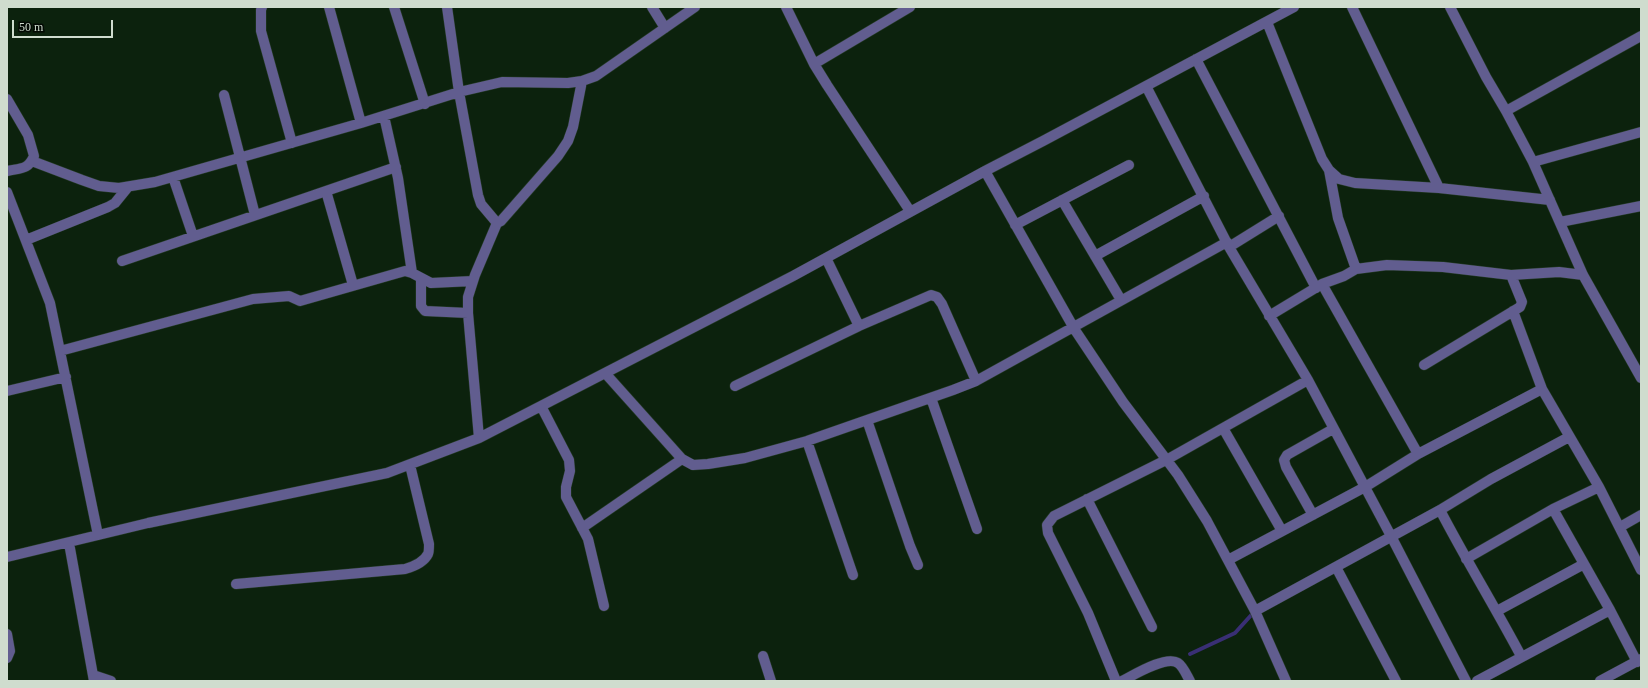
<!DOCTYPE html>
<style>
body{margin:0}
#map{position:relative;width:1648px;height:688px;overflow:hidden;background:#0c220d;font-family:Georgia,serif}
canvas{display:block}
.frame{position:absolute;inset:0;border:8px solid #cfdcce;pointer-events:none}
.scale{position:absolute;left:12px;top:20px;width:101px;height:18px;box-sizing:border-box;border:2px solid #cfdcce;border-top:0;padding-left:5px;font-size:12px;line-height:14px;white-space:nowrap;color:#cfdcce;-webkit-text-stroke:3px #030903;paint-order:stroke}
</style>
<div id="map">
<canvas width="1648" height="688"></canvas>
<div class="frame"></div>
<div class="scale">50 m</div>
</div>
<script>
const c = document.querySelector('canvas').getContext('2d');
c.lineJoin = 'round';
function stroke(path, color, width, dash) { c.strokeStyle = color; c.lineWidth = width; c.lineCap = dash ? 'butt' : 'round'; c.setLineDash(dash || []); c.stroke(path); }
const stream = new Path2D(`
 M1190,654L1235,633L1254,612`);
const minor = new Path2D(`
 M262,7L261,10V31L292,143
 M329,7L361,123
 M394,7L425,104
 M447,7L459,92L478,195L481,204L497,223
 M652,7L665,28
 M786,7L814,64L827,85L910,211
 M1352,7L1439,188
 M1450,7L1486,77L1506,111L1533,162L1583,275L1641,378
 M1267,22L1322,159L1329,170L1339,179L1355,183L1439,188L1550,200
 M1196,59L1316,288
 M814,64L910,7
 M1146,86L1229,247L1308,380L1391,536L1466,681
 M224,95L255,215
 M7,99L28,135L34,156C28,170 21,168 7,171
 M1506,111L1641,36
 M384,116L398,178L412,273
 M32,161L82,180L99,186L119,188L155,182L361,123L459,92L502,82L568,83L582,81L596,76L695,7
 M1533,162L1641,132
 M1329,170L1338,218L1356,269
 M985,171L1075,330L1123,402L1178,475L1207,521L1255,611L1286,681
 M173,177L193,236
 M326,191L353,285
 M7,192L50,303L98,535
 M1062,200L1121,300
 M1560,222L1641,206
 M1015,225L1129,165
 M26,240L108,207L115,203L128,187
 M1229,247L1279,216
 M1095,256L1204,196
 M826,258L859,326
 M122,261L396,167
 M421,278V306L425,311L468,313
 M1322,284L1418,454
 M1513,311L1542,389L1599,487L1641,570
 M1269,316L1322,284L1344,276L1356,269L1387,265L1443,267L1511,275L1559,272L1583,275
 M60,351L253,299L289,296L300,301L405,271L412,273L431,283L473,281
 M1424,365L1520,307L1522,302L1511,275
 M605,373L682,459L693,465L708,464L745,458L807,441L953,390L976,381L1227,242
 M735,386L859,326L931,295L937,297L942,304L976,381
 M7,391L66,377
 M931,398L977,529
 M541,406L569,460L570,471L566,487V497L588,539L604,606
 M867,420L910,546L918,565
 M1223,428L1282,531
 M479,438L468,313V297L475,275L497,223L501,221L558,156L568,141L573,127L582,81
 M807,441L853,575
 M1087,499L1152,627
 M1553,509L1610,610L1637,662
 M1440,510C1466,560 1495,607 1521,656
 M1313,515L1286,467L1284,460L1287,455L1333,429
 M1620,527L1641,515
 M582,528L682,459
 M69,543L94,681
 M7,557L148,523L387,473L479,438L793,276L985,171L1043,141L1294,7
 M1466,559L1553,509L1599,487
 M1228,560L1365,487L1418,454L1542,389
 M1336,567L1396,681
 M236,584L405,569C412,567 424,562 428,554C429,552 429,547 429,544L410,465
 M1255,611L1440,510L1491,479L1569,437
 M1497,611L1584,564
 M7,634L10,651L7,658
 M763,656L771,681
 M93,675L111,681
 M1116,681L1088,613L1048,533L1047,525L1054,516L1168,459L1308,380
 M1122,681C1134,675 1166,655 1178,663C1183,666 1187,676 1190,681
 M1477,681L1610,610
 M1600,681L1641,659`);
stroke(stream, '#392f74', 4);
stroke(minor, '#273c28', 11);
stroke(minor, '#615d8f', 10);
</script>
